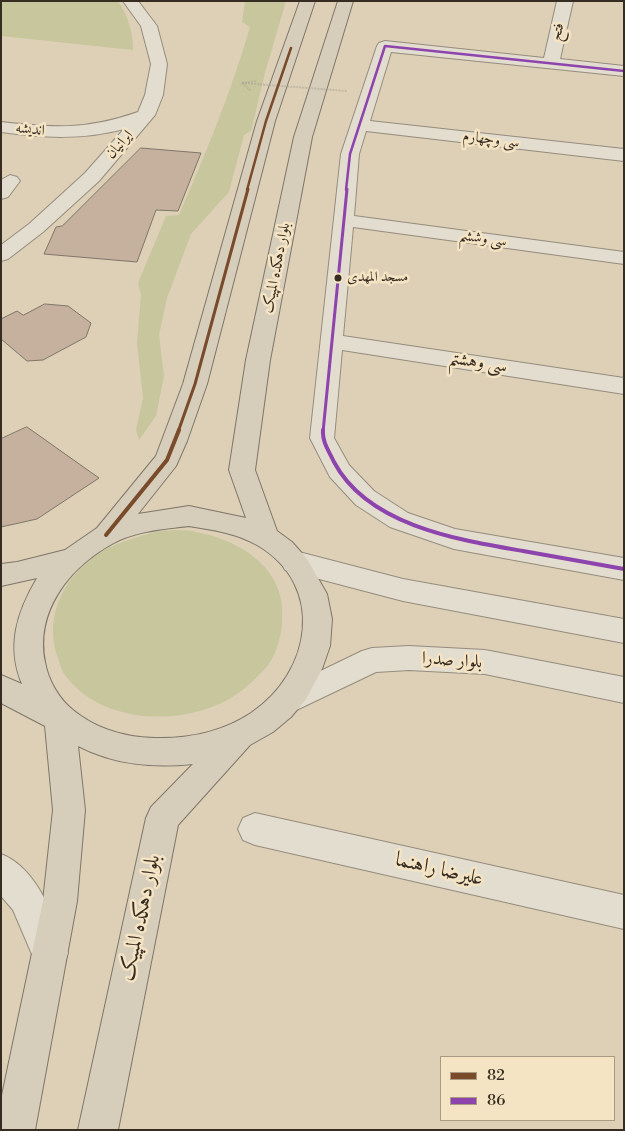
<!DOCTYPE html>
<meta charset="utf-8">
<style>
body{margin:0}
#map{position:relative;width:625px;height:1131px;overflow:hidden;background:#ddd0b6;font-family:"Libre Bodoni",serif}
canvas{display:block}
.frame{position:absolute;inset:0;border:2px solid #372c22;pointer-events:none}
.legend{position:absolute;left:440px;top:1056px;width:175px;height:65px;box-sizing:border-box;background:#f4e4c4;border:1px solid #a89a83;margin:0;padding:6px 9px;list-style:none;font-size:15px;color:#372c22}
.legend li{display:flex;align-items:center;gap:10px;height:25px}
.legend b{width:25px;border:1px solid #a89a83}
</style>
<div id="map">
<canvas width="625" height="1131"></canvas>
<div class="frame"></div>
<ul class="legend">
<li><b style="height:6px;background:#7a4b2a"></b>82</li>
<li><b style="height:6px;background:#8e44ad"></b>86</li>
</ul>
</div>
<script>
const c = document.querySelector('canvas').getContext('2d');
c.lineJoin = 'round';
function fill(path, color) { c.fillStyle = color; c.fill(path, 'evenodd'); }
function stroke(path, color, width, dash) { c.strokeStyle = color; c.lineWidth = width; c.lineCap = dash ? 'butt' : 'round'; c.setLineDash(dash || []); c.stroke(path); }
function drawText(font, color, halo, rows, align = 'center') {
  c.font = font + ' "Libre Bodoni",Amiri,serif'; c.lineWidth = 5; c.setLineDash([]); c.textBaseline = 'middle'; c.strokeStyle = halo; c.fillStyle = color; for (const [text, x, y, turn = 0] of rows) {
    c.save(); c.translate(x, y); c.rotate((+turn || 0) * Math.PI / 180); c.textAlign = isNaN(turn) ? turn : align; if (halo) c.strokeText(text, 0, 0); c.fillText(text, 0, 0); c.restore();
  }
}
const green = new Path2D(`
 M1,1H118C128,16 133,32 133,50L1,36Z
 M245,1H286L265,73L251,131L244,135L229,192L191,234L167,298L159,335L164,376L156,416L139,440L136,430L143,398L137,343L141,295L138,283L166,216L179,215C206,153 231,92 250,27L242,22Z
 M158,531C171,531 184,529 196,532C243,541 288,570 282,623C281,639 275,659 263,671C255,679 246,688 237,694C188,728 98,726 63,672C61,668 59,662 58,658C44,620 61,582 92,558C111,543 136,538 158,531Z`);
const building = new Path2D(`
 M141,148L201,153L178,211L156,210L137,262L44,254L56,227L62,226Z
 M45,304L68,306L91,323L86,337L43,360L27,361L1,339V319L17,311L23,315Z
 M27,427L99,478L37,519L1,527V439Z`);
const path = new Path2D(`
 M242,83L256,81
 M242,83L251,91`);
const minor = new Path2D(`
 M123,1H138L157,26L167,64L163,95L155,115L99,181L43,232L8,259L1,261V245L29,224L85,173L124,129C83,140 44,138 1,132V122C56,128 86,130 138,112L145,95L151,64L141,26Z
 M557,1H573L560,59L624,66V76L391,52L370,121L624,149V161L366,131L359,154L354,216L624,252V264L353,227L343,336L624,378V394L342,350L334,438L349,465L374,491L408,513L455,529L624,558V580L454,549L390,527L356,505L330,477L310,438L341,154L377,46L379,43L385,41L544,58Z
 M10,175L17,177L20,181L8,197L1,199V180Z
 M295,551L403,579L624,619V643L403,601L285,570L281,562L285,554Z
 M409,646L485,650L624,677V703L485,674L409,670L376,672L288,714L277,710L273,701L277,692L362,651L372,648Z
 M255,813L624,895V929L255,845L243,840L238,829L243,818Z
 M1,854C38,868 54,919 68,953L63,966L50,971L37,966L13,910L1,896Z`);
const major = new Path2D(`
 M300,1H315L275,121L207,384L187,441L176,466L138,514L189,506L246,518L229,470L246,360L294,137L338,1H353L312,137L270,360L255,470L277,531L292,542L307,559L327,594L332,619L330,646L322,669L306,699L291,717L273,732L250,745L178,825L118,1130H78L146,818L151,807L193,764C153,768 115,765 78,746L85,810L77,901L35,1130H1V1100L43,901L53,810L45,726L1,703V675L22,684C6,646 17,612 37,578L1,586V564L17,562L65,550L97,528L156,456L183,384L257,121ZM189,526C213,530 236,533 257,545C327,586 311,673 251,713C222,732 188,739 154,738C125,737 96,729 73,710C59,699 48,680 45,662C35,611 69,568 112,544C135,531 164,529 189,526Z`);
const pathBridge = new Path2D(`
 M242,83L347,91`);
const bus1Far2 = new Path2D(`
 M247,190L266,121L291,48`);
const bus1Far1 = new Path2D(`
 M178,432L195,384L248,189`);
const bus1 = new Path2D(`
 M106,535L167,460L179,430`);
const bus2Far2 = new Path2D(`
 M346,190L350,154L385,46L624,71`);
const bus2Far1 = new Path2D(`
 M323,432L347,189`);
const bus2 = new Path2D(`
 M323,430C322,442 329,451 334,462C368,526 459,540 523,551C557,557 590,563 624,569`);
const markers = [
 [338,278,4.5,"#372c22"]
];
const farBusnames = [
 ["مسجد المهدی",347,278]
];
const farStreetnames = [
 ["فتح",558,32,-77],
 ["اندیشه",30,130,6],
 ["سی وچهارم",491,140,7],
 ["ایرانیان",120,145,-49],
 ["سی وششم",483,239,8],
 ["بلوار دهکده المپیک",277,268,-79]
];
const streetNames = [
 ["سی وهشتم",478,363,9],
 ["بلوار صدرا",452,661,4]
];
const nearStreetnames = [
 ["علیرضا راهنما",439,870,13],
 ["بلوار دهکده المپیک",141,918,-78]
];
fill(green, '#c8c69d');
fill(building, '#c5b19e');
stroke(building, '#7e7668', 1);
stroke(minor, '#958c7d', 2);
stroke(major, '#7e7668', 2);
stroke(path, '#a6a095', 2, [0.5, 1]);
fill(minor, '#e3ddd0');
fill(major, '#d7cdbb');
stroke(pathBridge, '#a6a095', 2, [0.5, 1]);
stroke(bus1Far2, '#7a4b2a', 2.5);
stroke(bus1Far1, '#7a4b2a', 3);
stroke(bus1, '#7a4b2a', 4);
stroke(bus2Far2, '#8e44ad', 2.5);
stroke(bus2Far1, '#8e44ad', 3);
stroke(bus2, '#8e44ad', 4);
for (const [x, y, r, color] of markers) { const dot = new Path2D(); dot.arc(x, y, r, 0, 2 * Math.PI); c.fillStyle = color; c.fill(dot); stroke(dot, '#f4e4c4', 2); }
drawText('14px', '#372c22', '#f4e4c4', farBusnames, 'left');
drawText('15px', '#372c22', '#f4e4c4', farStreetnames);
drawText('18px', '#372c22', '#f4e4c4', streetNames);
drawText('21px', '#372c22', '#f4e4c4', nearStreetnames);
</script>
